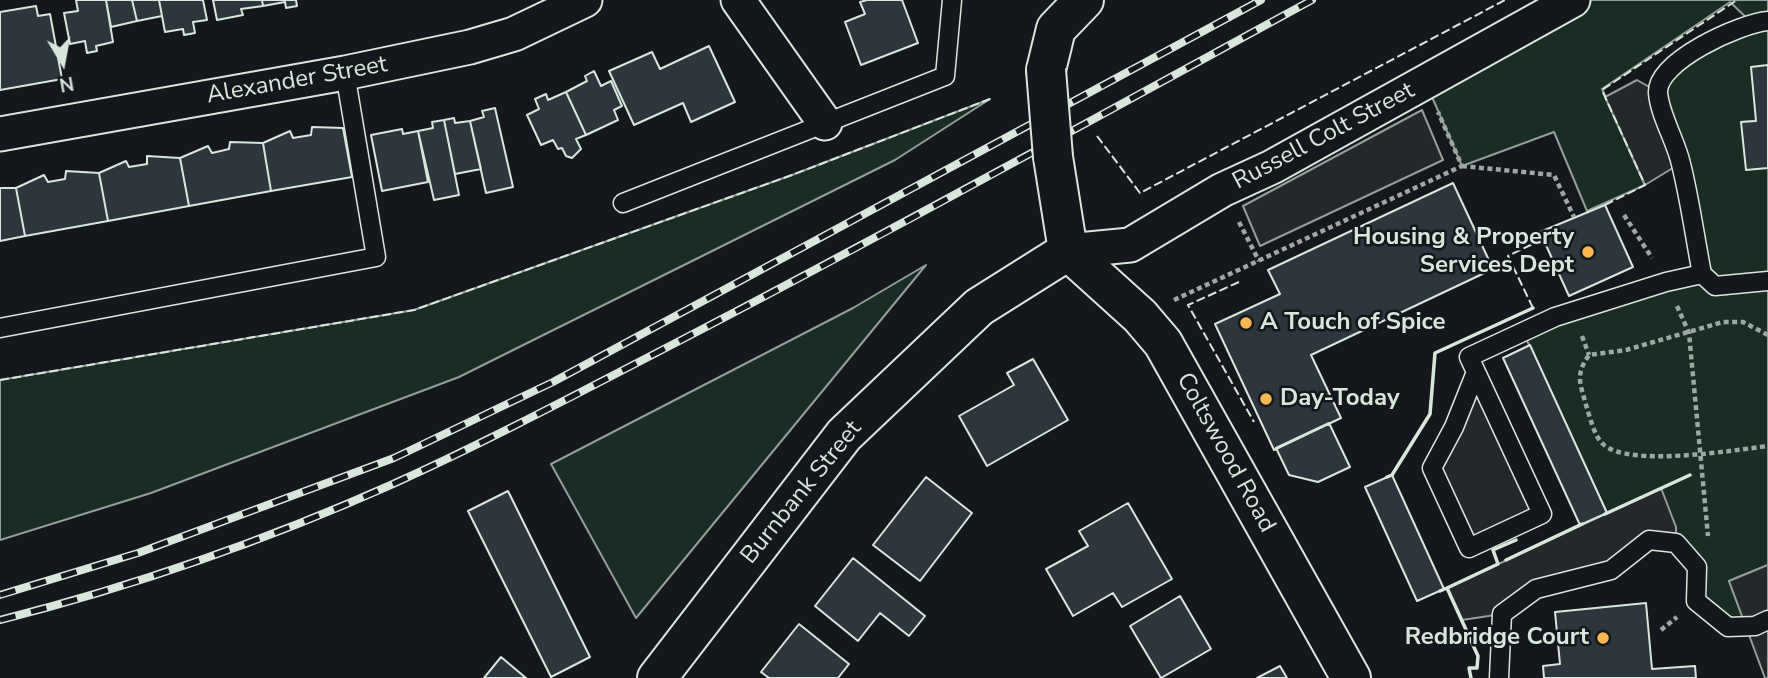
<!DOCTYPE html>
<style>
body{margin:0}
#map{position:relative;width:1768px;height:678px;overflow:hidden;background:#14181c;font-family:"Nunito Sans",sans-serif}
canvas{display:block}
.north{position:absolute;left:28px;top:28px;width:70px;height:70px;-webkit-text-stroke:5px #14181c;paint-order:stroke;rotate:170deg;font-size:19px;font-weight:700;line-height:28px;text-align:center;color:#d8e6dc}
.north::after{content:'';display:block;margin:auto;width:24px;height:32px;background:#d8e6dc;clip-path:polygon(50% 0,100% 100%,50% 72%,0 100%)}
</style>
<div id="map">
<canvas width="1768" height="678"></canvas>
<div class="north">N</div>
</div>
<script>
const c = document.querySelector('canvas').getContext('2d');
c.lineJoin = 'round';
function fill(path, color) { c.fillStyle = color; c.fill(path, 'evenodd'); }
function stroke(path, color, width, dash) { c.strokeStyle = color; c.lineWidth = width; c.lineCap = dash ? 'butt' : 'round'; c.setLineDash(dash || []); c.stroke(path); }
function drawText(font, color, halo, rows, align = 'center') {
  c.font = font + ' "Nunito Sans",sans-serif'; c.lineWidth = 5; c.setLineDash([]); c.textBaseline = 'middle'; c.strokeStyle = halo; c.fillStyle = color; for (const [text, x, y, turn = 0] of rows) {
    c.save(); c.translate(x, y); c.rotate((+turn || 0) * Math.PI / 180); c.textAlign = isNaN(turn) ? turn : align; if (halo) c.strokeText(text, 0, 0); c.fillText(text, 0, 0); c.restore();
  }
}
const green = new Path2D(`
 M1573,0H1768V65L1756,121L1742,122L1768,168V565L1729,581L1746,626L1707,609L1697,567L1676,543L1661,489L1607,513L1523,332L1702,274L1661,78L1751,22L1730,2L1602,89L1645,185L1587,211L1554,132L1462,166L1426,83Z
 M990,99L895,160L459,377L151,493L0,540V380L414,310L792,175Z
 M926,265L636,618L551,464L853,308Z`);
const parking = new Path2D(`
 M1637,80L1658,92L1681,163L1645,185L1605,97Z
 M1422,110L1443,160L1260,246L1243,206Z
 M1476,372L1542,514L1469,548L1432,468Z
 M1661,488L1676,527V543L1649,541L1611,570L1536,589L1502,614L1462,620L1447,588Z
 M1768,565V678H1765L1729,581Z`);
const building = new Path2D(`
 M76,0H106L113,42L96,46L97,51L87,53L85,41L70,44L64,13L78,11Z
 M106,0H132L137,21L111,27Z
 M132,0H159L162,16L137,21Z
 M159,0H203L207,20L193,22L195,33L184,35L183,29L165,32Z
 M213,0H262L263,6L241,9L243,15L217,20Z
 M262,0H296L297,6L286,8L285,2L263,6Z
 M867,0H902L918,43L861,65L845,22L865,14L860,2Z
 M36,6L38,16L50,14L62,79L0,90V12Z
 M709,46L735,102L691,122L683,103L634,125L609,71L652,52L660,69Z
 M1768,65V168L1746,170L1741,122L1756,121L1751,67Z
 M594,71L601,86L611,81L622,106L614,110L618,120L586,135L566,92L587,81L585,76Z
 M566,92L586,135L576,139L581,149L572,158L566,156L562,148L558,149L553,140L541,145L527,115L539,109L535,99L546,94L548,100Z
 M495,108L513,187L486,193L470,121L484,117L482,111Z
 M454,118L455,123L470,121L481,169L455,174L444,120Z
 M444,120L459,195L434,200L418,131L433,128L432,122Z
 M312,127L343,128L352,177L271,191L263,143L290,131L293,138L311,135Z
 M402,129L403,134L418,131L428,182L382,191L371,135Z
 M230,142L263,143L271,191L189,206L180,158L208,146L212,153L229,149Z
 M147,156L180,158L189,206L108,221L99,173L126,161L129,167L147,164Z
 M66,171L99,173L108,221L25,236L16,188L44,175L48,182L65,179Z
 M1453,183L1493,269L1311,355L1341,418L1274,450L1215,324L1280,294L1268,270Z
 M0,188H16L25,236L0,241Z
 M1605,205L1633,267L1569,296L1540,232Z
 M1530,345L1607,513L1580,525L1503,358Z
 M1033,359L1068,420L987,466L959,416L1014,385L1007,373Z
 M1329,423L1350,467L1318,482L1289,475L1276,448Z
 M1392,475L1444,589L1417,601L1365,487Z
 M926,477L972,513L920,581L873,545Z
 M508,491L590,657L551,677L468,511Z
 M1128,503L1172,579L1122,607L1113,593L1073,616L1046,569L1088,546L1079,531Z
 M853,558L925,616L909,636L880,613L858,641L815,606Z
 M1180,596L1211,649L1161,678L1130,626Z
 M1646,603L1652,669L1695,666L1696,678H1544L1543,666L1560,664L1555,612Z
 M799,624L849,664L838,678H769L761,672Z
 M501,657L526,678H484Z
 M1280,666L1287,678H1257Z`);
const path = new Path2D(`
 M1462,166L1554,175L1574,217
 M1624,215L1652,258
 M1239,222L1259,261
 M1174,300L1462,166L1438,112
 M1677,306L1689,333L1708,536
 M1768,335L1743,322H1723L1626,350L1589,355C1575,375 1580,383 1586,405C1590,417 1594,436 1603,444C1628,468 1735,450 1768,446
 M1582,336L1589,355
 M1661,630L1677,617`);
const lane = new Path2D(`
 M1768,21C1741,23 1656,61 1658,93C1660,116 1676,141 1681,164C1690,200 1695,238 1702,274L1715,286L1768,281
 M623,203L945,76L952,0
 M0,328L376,257L345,73
 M1476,372L1454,427L1432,468L1469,548L1542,514L1476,372L1469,357L1555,317L1666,282L1702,274
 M1499,678L1502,614L1536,589L1611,570L1649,540L1676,543L1697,567L1696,601L1728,627L1755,626L1768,620`);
const street = new Path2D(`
 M738,0L825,123
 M0,134L345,73L470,47L514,34L585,0
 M1068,251L1130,245L1222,190L1272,167L1573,0`);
const secondary = new Path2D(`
 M1046,70L1056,29L1084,0
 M1053,157L1068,251
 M1068,251L1140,316L1163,343L1351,678
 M657,678L844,435L979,307L1068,251`);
const rail = new Path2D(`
 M0,595L138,553L394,458L553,382L1261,0
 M0,620C134,586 267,540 393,484C493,439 590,387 687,337C897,228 1104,113 1312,0`);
const secondaryBridge = new Path2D(`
 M1046,70L1053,157`);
const fence = new Path2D(`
 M1097,136L1140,193L1505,0
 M1605,205L1645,185L1602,90L1737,0
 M1239,282L1188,305L1254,422
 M1533,308L1508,256L1543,239
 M0,380L414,310L792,175L990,99`);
const wall = new Path2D(`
 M1387,477L1392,475L1430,414L1435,353L1533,308
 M1605,514L1690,475
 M1506,560L1582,524
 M1447,588L1498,564L1493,550L1516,540
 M1440,591L1447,588L1478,656L1477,668H1469L1471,678`);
const markers = [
 [1588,252,7,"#ffb74d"],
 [1246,323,7,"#ffb74d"],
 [1266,399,7,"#ffb74d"],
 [1603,638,7,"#ffb74d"]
];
const streetNames = [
 ["Alexander Street",297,81,-10],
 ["Russell Colt Street",1324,137,-28],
 ["Coltswood Road",1225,453,61],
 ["Burnbank Street",802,493,-51]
];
const poiNames = [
 ["Housing & Property",1574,238],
 ["Services Dept",1574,266],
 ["A Touch of Spice",1260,323,"left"],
 ["Day-Today",1280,399,"left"],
 ["Redbridge Court",1589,638]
];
fill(green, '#1a2d24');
stroke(green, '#939e99', 2);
fill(parking, '#24282b');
stroke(parking, '#939e99', 2);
fill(building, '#2c363c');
stroke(building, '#d8e6dc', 2);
stroke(lane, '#d8e6dc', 21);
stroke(street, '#d8e6dc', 37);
stroke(secondary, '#d8e6dc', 42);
stroke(path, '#9da8a2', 4.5, [5, 3.5]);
stroke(lane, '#14181c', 18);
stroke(street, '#14181c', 33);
stroke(secondary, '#14181c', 38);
stroke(rail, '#d8e6dc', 8);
stroke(rail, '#14181c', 5, [16]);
stroke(secondaryBridge, '#d8e6dc', 42, []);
stroke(secondaryBridge, '#14181c', 38);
stroke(fence, '#d8e6dc', 2, [9, 3.5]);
stroke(wall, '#d8e6dc', 3.5);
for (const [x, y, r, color] of markers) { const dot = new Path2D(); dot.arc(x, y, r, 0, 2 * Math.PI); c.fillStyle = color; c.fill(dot); stroke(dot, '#14181c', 2.5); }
drawText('24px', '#d8e6dc', '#14181c', streetNames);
drawText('bold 24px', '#d8e6dc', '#14181c', poiNames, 'right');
</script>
